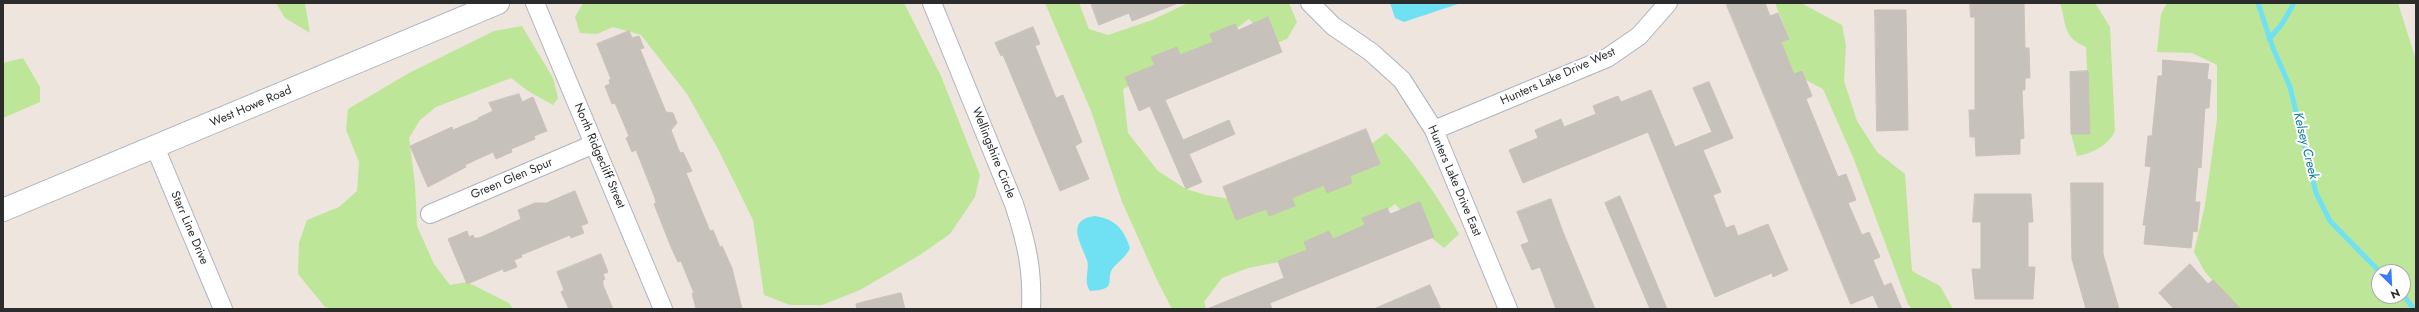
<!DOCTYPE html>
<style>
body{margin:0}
#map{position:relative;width:2419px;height:312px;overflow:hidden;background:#eee5df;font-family:Jost,sans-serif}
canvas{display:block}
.frame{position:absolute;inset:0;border:4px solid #2c2c2c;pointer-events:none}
.north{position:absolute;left:2371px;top:264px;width:40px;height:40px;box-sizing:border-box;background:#fff;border:1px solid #ababab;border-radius:50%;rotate:156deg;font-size:11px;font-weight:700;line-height:16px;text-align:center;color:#2c2c2c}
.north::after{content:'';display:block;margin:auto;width:14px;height:18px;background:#3b79ff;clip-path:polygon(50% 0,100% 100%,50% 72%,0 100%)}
</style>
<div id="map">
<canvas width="2419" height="312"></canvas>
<div class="frame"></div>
<div class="north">N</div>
</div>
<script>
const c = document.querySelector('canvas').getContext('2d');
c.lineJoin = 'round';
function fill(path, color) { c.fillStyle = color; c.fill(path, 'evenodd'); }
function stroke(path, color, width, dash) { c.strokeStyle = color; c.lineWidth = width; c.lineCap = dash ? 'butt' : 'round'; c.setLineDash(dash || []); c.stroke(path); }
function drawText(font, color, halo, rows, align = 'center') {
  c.font = font + ' Jost,sans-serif'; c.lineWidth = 4; c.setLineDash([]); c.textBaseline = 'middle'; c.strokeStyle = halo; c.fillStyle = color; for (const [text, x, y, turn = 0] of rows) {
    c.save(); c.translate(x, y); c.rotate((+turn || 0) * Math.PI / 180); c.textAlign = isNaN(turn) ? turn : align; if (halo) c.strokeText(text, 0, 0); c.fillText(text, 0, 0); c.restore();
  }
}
const green = new Path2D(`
 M276,3H305L310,33L285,18Z
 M583,3H904L941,76L980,175L975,197L950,234L920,255L860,290L822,305H790L764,295L753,220L718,149L687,94L641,35L613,27L597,34L580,33L575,17Z
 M1045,3H1079L1089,29L1108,35L1152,20L1188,3H1289L1297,22L1287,39L1272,45L1249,19L1204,53L1123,89L1128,133L1158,171L1186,189L1206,195L1253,203L1354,157L1386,133C1416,162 1438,198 1459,234L1444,248L1411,221L1395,204L1346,241L1300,258L1248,268L1222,278L1204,302L1206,309H1172L1158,282L1122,202L1091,111Z
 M1775,3H1801L1842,25L1846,46L1844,81L1857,121L1877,152L1905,174L1912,271L1940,286L1953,309H1912L1908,304L1853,157L1823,89L1794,74L1781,42L1789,38Z
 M2060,3H2095L2110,27L2115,131C2108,146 2093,153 2077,156L2071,134L2090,133L2086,47C2062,37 2067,25 2060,3Z
 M2167,3H2398L2416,60V309H2238L2205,272L2194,252L2205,205L2217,119V65L2192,53L2157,52L2161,14ZM2379,272H2403V296H2379Z
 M522,26L553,78L558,98L553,105L528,91L511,78L436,107L420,120L409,138L415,184L417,226L434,264L450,285L467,282L509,303L513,309H333L325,307L298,274L299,243L307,220L339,207L357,191L359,162L346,130L348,109L409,73L494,31Z
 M23,58L40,87V102L3,118V63Z`);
const water = new Path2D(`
 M1390,3H1461L1404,22L1395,18Z
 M1095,216C1115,219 1124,229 1130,248C1126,257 1119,261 1113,268C1104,280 1120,289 1090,291C1083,280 1090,271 1087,260C1081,243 1065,220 1095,216Z`);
const stream = new Path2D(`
 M2258,3L2273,48L2290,87L2316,193L2330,221L2380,272
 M2269,39L2282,24L2294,3
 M2403,295L2414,309`);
const building = new Path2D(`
 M1091,3H1176V4L1132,21L1129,13L1099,25Z
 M1726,3H1765L1770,16L1778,13L1789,39L1781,42L1794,74L1802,71L1812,96L1806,99L1838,177L1846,174L1856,200L1848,203L1862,235L1869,232L1880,257L1873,260L1884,286L1891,283L1902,309H1879L1873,295L1851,304Z
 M1970,3H2024L2025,48H2029L2030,78H2025V90H2022L2024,138L2020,139V154L1976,156L1975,137H1970L1969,110H1975V17H1971Z
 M1875,10H1906L1908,130L1877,131Z
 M1268,17L1282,52L1165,100L1183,140L1229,120L1235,134L1189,154L1202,182L1186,189L1150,106L1139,111L1125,77L1155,65L1151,57L1177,47L1180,55L1213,42L1210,34L1235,24L1238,30Z
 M1033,27L1040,44L1035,46L1056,98L1063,95L1082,142L1075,146L1089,179L1060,191L1003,55L1001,56L995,43Z
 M629,31L632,38L639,36L644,48L640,49L666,112L673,113L677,123L671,130L680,153L683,152L692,171L686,173L710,231L713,230L720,247L722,246L732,268L742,309H696L692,293H694L681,261L678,262L671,247L654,204L656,203L655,198L636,150L632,152L626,138L629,136L615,103L612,104L605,86L610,84L609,80L611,79L597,44Z
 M2163,60L2209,64L2207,79L2211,80L2209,108H2205L2201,168L2198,167L2195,202H2200L2197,232L2193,231L2191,248L2144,244L2146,225H2143L2151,167L2145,166L2148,136H2152L2158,76H2162Z
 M2088,71L2090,134H2071L2070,72Z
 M1709,82L1733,138L1703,150L1721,192L1713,195L1726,228L1734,225L1738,236L1768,224L1788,270L1773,277L1772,273L1715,297L1648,132L1523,183L1509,150L1538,138L1535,130L1561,119L1564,127L1596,114L1593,106L1618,96L1621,102L1651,90L1675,147L1712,132L1693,88Z
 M519,94L522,102L533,97L547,131L534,136L535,139L511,149L512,152L496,159L493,152L465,165L466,167L428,187L410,146L452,127L453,130L479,119L478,118L493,111L489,103Z
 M1366,129L1380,164L1350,176L1352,183L1327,193L1324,185L1292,198L1295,206L1269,216L1266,209L1236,220L1223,187Z
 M2071,183H2103V254L2119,309H2086L2072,259Z
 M575,191L588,223L581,226L584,233L571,238L570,235L521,255L522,257L514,260L517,267L504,272L503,269L467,284L448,239L467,231L469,237L473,235L474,238H479L521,219L518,210L535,203H546Z
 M1975,194H2031L2033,222H2028V267H2035L2033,299H1975L1972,269H1981V222H1973Z
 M1620,196L1667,309H1650L1605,203Z
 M1551,199L1563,232L1595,309H1556L1540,267L1532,270L1521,245L1529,242L1517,212Z
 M1420,202L1434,237L1270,303L1272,309H1207L1284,278L1278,261L1307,250L1304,242L1329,231L1333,239L1365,225L1362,218L1387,208L1390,214Z
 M601,254L608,272L603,274L605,279L603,280V285L613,309H569L561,292L564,290L557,272Z
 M2190,264L2208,284L2213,280L2241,309H2174L2159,293Z
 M1430,285L1441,309H1374Z
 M901,293L905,309H857L856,304Z`);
const street = new Path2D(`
 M535,3L663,309
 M932,3L1014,204C1026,241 1033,269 1031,309
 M1310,3L1333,26L1371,52L1402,80L1434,130L1508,309
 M1434,130L1607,58L1639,36L1668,3
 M155,147L223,309
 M430,214L594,144`);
const secondary = new Path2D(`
 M3,210L498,3`);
const streetNames = [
 ["Hunters Lake Drive West",1558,77,-24],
 ["West Howe Road",251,107,-23],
 ["Wellingshire Circle",993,153,68],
 ["North Ridgecliff Street",599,156,67],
 ["Green Glen Spur",512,179,-23],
 ["Hunters Lake Drive East",1454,181,67],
 ["Starr Line Drive",189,228,67]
];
const waterNames = [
 ["Kelsey Creek",2305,146,76]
];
fill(green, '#bee699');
fill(water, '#6fe1f3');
stroke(stream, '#6fe1f3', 5);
fill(building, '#c6c1ba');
stroke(building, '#cac1b8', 1);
stroke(street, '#afb3bc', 20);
stroke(secondary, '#afb3bc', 24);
stroke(street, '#fff', 18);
stroke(secondary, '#fff', 22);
drawText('12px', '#2c2c2c', '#fff', streetNames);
drawText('italic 13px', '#097d9d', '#fff', waterNames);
</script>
